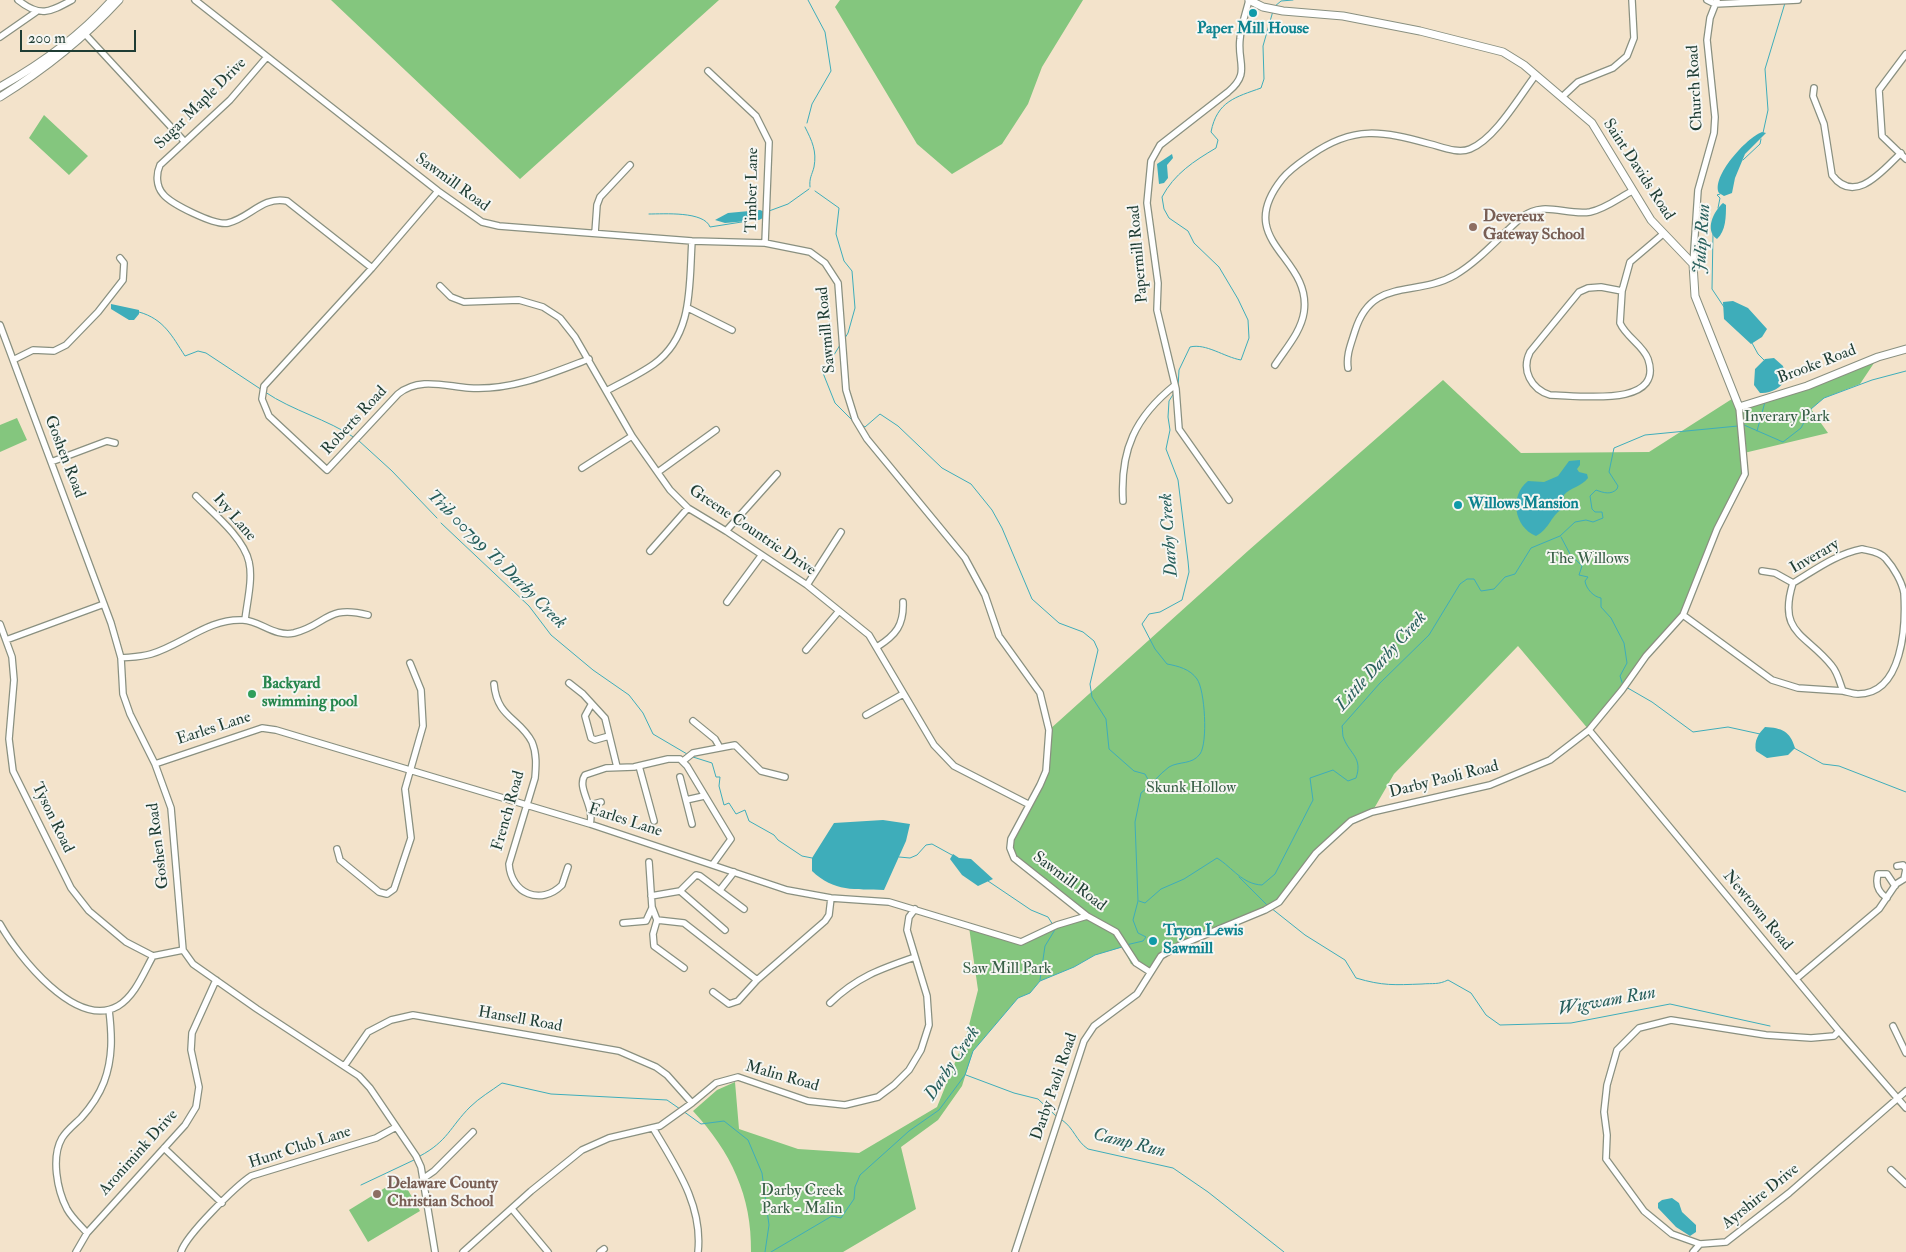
<!DOCTYPE html>
<style>
body{margin:0}
#map{position:relative;width:1906px;height:1252px;overflow:hidden;background:#f3e3cb;font-family:"IM FELL Double Pica",serif}
canvas{display:block}
.scale{position:absolute;left:20px;top:30px;width:116px;height:22px;box-sizing:border-box;border:2px solid #1f3d34;border-top:0;padding-left:6px;font-size:15px;line-height:18px;white-space:nowrap;color:#1f3d34;-webkit-text-stroke:4px #f6f6f2;paint-order:stroke}
</style>
<div id="map">
<canvas width="1906" height="1252"></canvas>
<div class="scale">200 m</div>
</div>
<script>
const c = document.querySelector('canvas').getContext('2d');
c.lineJoin = 'round';
function fill(path, color) { c.fillStyle = color; c.fill(path, 'evenodd'); }
function stroke(path, color, width, dash) { c.strokeStyle = color; c.lineWidth = width; c.lineCap = dash ? 'butt' : 'round'; c.setLineDash(dash || []); c.stroke(path); }
function drawText(font, color, halo, rows, align = 'center') {
  c.font = font + ' "IM FELL Double Pica",serif'; c.lineWidth = 4; c.setLineDash([]); c.textBaseline = 'middle'; c.strokeStyle = halo; c.fillStyle = color; for (const [text, x, y, turn = 0] of rows) {
    c.save(); c.translate(x, y); c.rotate((+turn || 0) * Math.PI / 180); c.textAlign = isNaN(turn) ? turn : align; if (halo) c.strokeText(text, 0, 0); c.fillText(text, 0, 0); c.restore();
  }
}
const green = new Path2D(`
 M331,0H719L520,179Z
 M840,0H1083L1042,67L1028,104L1002,144L952,174L917,144L835,7Z
 M44,115L88,156L69,175L29,138Z
 M1878,357L1860,384L1824,398L1811,409L1828,433L1744,453L1745,474L1717,529L1683,615L1589,730L1518,646L1394,774L1372,812L1357,818L1316,853L1279,902L1168,951L1150,972L1131,964L1123,947L1095,955L1074,967L1040,981L1030,993L1018,998L973,1051L962,1086L938,1120L901,1147L916,1209L843,1252H751C752,1196 731,1152 693,1111L717,1090L735,1082L739,1129L798,1149L859,1153L937,1107L967,1033L978,990L969,927L1015,941L1087,916L1014,858L1010,848L1046,771L1049,730L1249,550L1443,380L1521,453L1649,452L1735,397L1739,407Z
 M17,418L27,440L0,452V425Z
 M401,1178L420,1211L368,1242L349,1210Z`);
const water = new Path2D(`
 M1762,132L1766,133L1745,154L1735,178L1732,193L1724,196L1719,193C1711,177 1746,138 1762,132Z
 M1172,154L1173,158L1167,165L1168,178L1164,183L1159,184L1157,164Z
 M1723,203L1726,205C1726,216 1726,231 1717,239C1704,230 1714,211 1723,203Z
 M760,210L765,212L763,218L759,220L725,223L715,220L728,213Z
 M1733,301L1748,308L1767,329L1762,337L1751,344L1724,319L1723,302Z
 M111,304L139,310V314L134,320H129L111,309Z
 M1774,358L1783,366L1786,379C1781,388 1770,394 1760,393L1754,385L1755,369L1765,359Z
 M1580,460V465L1577,469L1579,472L1587,474L1588,478C1581,487 1571,487 1564,495V508C1551,514 1550,529 1536,536C1514,527 1509,496 1528,481L1544,482L1558,476L1569,461Z
 M1765,727C1782,728 1790,731 1795,748L1788,755L1767,758L1756,751C1754,741 1758,734 1765,727Z
 M883,820L910,824L906,841L884,890C855,889 834,892 812,871V858L834,823Z
 M953,854L959,858L971,859L993,879L978,886L962,875L950,859Z
 M1672,1198L1679,1203L1682,1212L1696,1225V1232L1690,1236L1676,1227L1658,1208V1203L1662,1200Z`);
const stream = new Path2D(`
 M1274,7L1281,1L1293,0
 M807,123L812,104L831,71L825,32L808,0
 M805,127C812,141 817,151 814,167C812,175 809,178 810,187
 M1763,133L1768,110L1765,69L1785,3
 M1743,160L1760,144L1761,139
 M815,191L839,208L836,234L844,261L852,271L855,308L848,333L845,338
 M1718,208L1720,198L1717,195L1720,194
 M769,211L788,204L809,189
 M649,214C664,214 704,211 710,227L748,221
 M1713,234L1712,289L1724,307
 M139,312C164,319 172,336 185,356L198,351L206,353L262,390
 M1752,343L1758,354L1765,361
 M840,345L823,373L835,403L854,422
 M1178,388L1179,370L1190,347C1206,343 1224,357 1241,360L1249,338L1248,320L1238,299L1219,267L1194,243L1188,231L1169,218L1164,209L1162,197C1174,174 1194,161 1216,148L1218,140L1211,132C1217,101 1236,97 1261,88L1264,79L1263,46L1273,11
 M265,392C293,411 327,419 355,438
 M862,425L865,427L880,414L898,426L942,468L971,484L992,510L1002,528L1032,599L1059,623L1083,632L1094,641L1098,650L1090,684L1092,697L1106,719L1109,749L1134,771L1145,774L1151,785
 M1744,425L1783,442L1801,428L1811,409L1824,398L1872,380L1906,371
 M1757,431L1765,402
 M358,440L392,471L437,518
 M441,523L529,606L551,635L593,670L629,695L643,713L653,734L687,754
 M1561,537L1570,554L1582,566L1579,575L1588,577L1585,581C1586,589 1594,597 1601,598V607L1611,618L1624,643L1627,663L1620,676L1623,685
 M1626,687L1652,702L1693,732L1728,727L1760,734
 M1794,748L1823,764L1839,766L1906,792
 M693,757L712,763L716,777H720L719,786L724,805L729,803L736,814L745,810L749,821L774,835L778,840L802,856L812,858
 M899,857L910,858L917,855L926,845L932,844L961,860
 M1239,877L1268,906
 M988,881L1031,910L1048,917L1053,925
 M1139,901L1145,903L1161,889L1184,879L1217,858C1233,868 1242,884 1262,885L1275,874L1313,800L1310,778L1333,770L1348,781L1356,778C1363,758 1350,754 1344,739C1342,736 1343,730 1342,726L1380,683L1429,635L1460,584L1467,579H1474L1481,591L1494,589L1505,577L1515,574L1531,548L1560,536L1575,522L1586,520L1593,522L1603,518L1602,512H1595L1592,509L1590,496L1596,490C1604,493 1611,495 1617,489L1618,486L1609,472L1614,448L1645,435L1738,426
 M1271,908L1305,935L1345,960L1356,978C1383,986 1394,985 1422,984C1433,983 1438,985 1448,980L1471,993L1486,1015L1500,1025L1571,1023L1670,1004L1770,1026
 M1126,945L1143,941L1146,937L1138,933L1133,920L1138,901L1135,822L1141,793C1152,785 1159,774 1169,767C1179,761 1192,765 1200,754C1208,743 1205,690 1197,679C1190,669 1178,666 1167,664L1155,649L1142,624L1149,614L1160,612L1182,600L1189,572L1188,561L1178,480L1166,449L1170,430L1168,417L1169,401L1174,393
 M1040,980L1045,946L1056,928
 M966,1075L1014,1093L1038,1099L1056,1116
 M683,1111L701,1124L724,1121L748,1140L762,1173L769,1225L765,1252
 M1062,1120C1074,1128 1076,1141 1088,1149L1173,1168L1208,1192L1284,1252
 M420,1156C448,1141 450,1127 470,1107C479,1098 491,1091 502,1083L551,1094L667,1100L680,1109
 M361,1185L414,1160
 M771,1252L832,1216L841,1218L854,1199L855,1187L860,1175L909,1131L939,1110L965,1075L973,1051L1018,998L1030,993L1040,981L1074,967L1095,955L1122,947`);
const minor = new Path2D(`
 M18,0C40,18 50,12 72,0
 M195,0L438,191L482,222L499,226L692,241L765,243L810,252L825,263L838,283L846,390L855,419L867,439L965,558L985,595L999,636L1040,693L1049,730L1046,771L1040,785L1011,839L1010,848L1014,858L1087,916L1116,932L1136,963L1150,972
 M1707,0L1715,4L1798,0
 M85,34L184,141
 M0,37L36,12
 M1906,54L1879,90L1882,136L1906,159
 M266,58L230,100L160,165C156,174 156,186 163,194C171,204 215,226 228,223C250,218 262,196 287,201L372,268
 M708,71L756,116L769,142L765,243
 M1814,88L1813,96L1824,124L1832,175C1855,206 1883,170 1901,153
 M1562,97L1578,82L1613,68L1627,56L1634,38L1632,0
 M438,191L372,268L264,386L262,399L269,416L327,470L398,394C419,377 444,386 469,388C511,391 550,374 589,359
 M595,233L597,205L600,197L630,165
 M1693,264L1698,190L1714,133L1715,117L1707,40L1710,18L1717,0
 M440,286L451,297L464,302L519,300L543,307L560,318L575,337L632,436L670,490L688,508L726,531L807,585L869,635L934,745L954,766L1028,804
 M1601,287L1622,291L1620,323C1626,337 1643,345 1648,359C1665,409 1576,395 1550,395C1531,389 1521,370 1530,352L1579,292L1588,288Z
 M1622,291L1630,262L1663,234
 M688,308L732,330
 M0,325L111,623L121,658L123,694L130,714L155,764L171,808L183,950L193,964L257,1009L359,1076L370,1088L416,1156L421,1167L435,1252
 M13,360L33,350L54,351L66,345L98,312L123,280L124,263L120,258
 M1275,365C1286,348 1301,332 1304,312C1312,256 1232,242 1282,179C1290,169 1301,162 1311,155C1354,125 1382,131 1430,144C1442,147 1458,154 1470,149C1495,139 1519,97 1535,76
 M1348,368C1346,355 1351,344 1355,331C1372,276 1415,298 1455,275C1479,261 1500,236 1522,217C1544,200 1566,216 1590,212C1605,209 1619,198 1632,191
 M608,390C623,382 640,374 654,364C694,335 689,284 692,241
 M51,462L107,441L115,443
 M582,468L632,436
 M658,472L716,430
 M196,496C213,513 244,538 249,562C253,579 247,602 245,620
 M1229,500L1179,429L1176,389L1157,310L1158,283L1147,203L1151,161L1160,145L1228,92C1251,73 1237,63 1240,39C1241,25 1246,13 1249,0
 M1123,501C1120,450 1135,417 1175,385
 M726,531L777,474
 M1862,549C1870,551 1881,552 1886,559C1894,568 1902,582 1904,593C1906,625 1903,694 1858,694C1853,694 1848,692 1843,691C1840,684 1838,673 1832,666C1807,634 1777,634 1793,583C1815,570 1836,554 1862,549Z
 M650,551L688,508
 M1762,571L1775,573L1793,583
 M807,585L841,532
 M727,602L761,556
 M1683,615L1772,680L1798,688L1843,691
 M0,624L12,657L14,680L9,739L13,771L71,888L89,911L126,942L153,956L183,950
 M6,640L104,604
 M877,647C896,635 904,625 903,602
 M806,650L839,611
 M121,658C131,657 141,657 151,654C182,645 209,618 243,620C261,621 274,637 294,633C327,625 326,604 368,615
 M569,683L583,694L605,718L617,767
 M494,684C497,718 520,718 532,742C537,754 536,766 535,778L509,864C511,894 541,906 562,885L568,867
 M591,705L585,716L591,738L595,740L609,736
 M866,715L903,694
 M693,721L715,739L719,746
 M1589,730L1839,1031L1906,1108
 M683,761L693,753L735,745L761,771L785,777
 M155,764L262,728L276,730L590,824L787,890L831,898L889,902L1021,942L1057,925L1087,916
 M639,766L654,821
 M680,777L692,824
 M686,800L704,796
 M590,805L601,802
 M590,824C595,806 576,788 585,775L606,768L634,767L668,759H680L687,766L731,839L713,864
 M337,849L340,860L379,892L387,894L394,889L411,838L405,789L423,726L421,690L410,663
 M649,862L652,907L657,920L653,934L654,946L684,968
 M720,890L734,872
 M680,891L725,930
 M651,896L680,891L696,875L700,876L744,909
 M1887,898C1878,892 1875,885 1878,874H1887L1895,886
 M657,920L684,923L757,980
 M623,923L646,921L652,908
 M0,924C18,956 76,1030 118,1006C135,996 144,972 153,956
 M1796,979L1879,909L1896,884L1904,879L1906,869L1903,865L1897,866
 M713,992L729,1004L738,1001L757,980L825,921L829,915L831,898
 M830,1003C857,977 880,969 915,957
 M1893,1026L1906,1053
 M1839,1031L1834,1036L1811,1038L1766,1035L1671,1020L1639,1028L1617,1050L1607,1085L1604,1112L1607,1135L1606,1159L1644,1211L1672,1234L1700,1244L1726,1242L1789,1193L1906,1091
 M345,1065L368,1032L391,1020L413,1015L619,1051L656,1067L667,1075L692,1103
 M653,1128C676,1167 703,1205 698,1252
 M164,1148L222,1203
 M1891,1170L1906,1184
 M424,1178L434,1171L473,1132
 M512,1209L548,1252
 M87,1233C80,1225 72,1218 67,1209C57,1190 51,1157 62,1138C67,1130 75,1124 81,1118C90,1108 99,1095 104,1082C113,1058 112,1035 109,1010
 M76,1252L87,1233L185,1125L196,1107L199,1087L191,1050L192,1033L216,980
 M181,1252C186,1235 236,1186 251,1176L376,1138L396,1127
 M463,1252L531,1191L582,1150L609,1138L660,1126L692,1103L716,1083L738,1077L808,1101L845,1105L878,1097L894,1085L909,1070L921,1050L929,1025L927,996L907,930L909,917L915,909
 M600,1252L604,1249
 M1015,1252L1084,1041L1094,1026L1137,994L1161,956L1178,946L1265,910L1279,902L1316,853L1351,821L1372,812L1490,785L1550,760L1589,730L1622,690L1646,656L1683,615L1717,529L1745,474L1739,407
 M1693,1252L1700,1244`);
const major = new Path2D(`
 M1249,0L1263,7L1283,11L1343,16L1420,31L1503,52L1524,65L1592,123L1651,220L1693,264L1695,296L1739,407L1807,386L1878,357L1906,349
 M0,87C41,64 81,35 112,0
 M0,97C44,70 84,38 119,0`);
const markers = [
 [1253,13,5,"#0f9aa8"],
 [1473,227,5,"#8d6e63"],
 [1458,505,5,"#0f9aa8"],
 [252,694,5,"#2e9e5b"],
 [1153,941,5,"#0f9aa8"],
 [377,1194,5,"#8d6e63"]
];
const cultureNames = [
 ["Paper Mill House",1253,30,"center"],
 ["Willows Mansion",1468,505],
 ["Tryon Lewis",1163,932],
 ["Sawmill",1163,950]
];
const streetNames = [
 ["Church Road",1696,88,-93],
 ["Sugar Maple Drive",201,104,-45],
 ["Saint Davids Road",1638,170,57],
 ["Sawmill Road",452,183,36],
 ["Timber Lane",753,190,-89],
 ["Papermill Road",1139,254,-95],
 ["Sawmill Road",827,330,-95],
 ["Brooke Road",1817,365,-21],
 ["Roberts Road",355,421,-47],
 ["Goshen Road",64,457,69],
 ["Ivy Lane",234,518,49],
 ["Greene Countrie Drive",752,531,34],
 ["Inverary",1815,557,-30],
 ["Earles Lane",214,729,-18],
 ["Darby Paoli Road",1444,780,-14],
 ["French Road",509,811,-74],
 ["Tyson Road",52,818,64],
 ["Earles Lane",625,821,18],
 ["Goshen Road",159,846,-97],
 ["Sawmill Road",1069,882,37],
 ["Newtown Road",1757,911,50],
 ["Hansell Road",520,1020,10],
 ["Malin Road",782,1077,16],
 ["Darby Paoli Road",1055,1087,-71],
 ["Hunt Club Lane",300,1148,-18],
 ["Aronimink Drive",139,1153,-48],
 ["Ayrshire Drive",1761,1197,-39]
];
const educationNames = [
 ["Devereux",1483,218],
 ["Gateway School",1483,236],
 ["Delaware County",387,1185],
 ["Christian School",387,1203]
];
const parkNames = [
 ["Inverary Park",1787,418],
 ["The Willows",1588,560],
 ["Skunk Hollow",1191,789],
 ["Saw Mill Park",1007,970],
 ["Darby Creek",802,1192],
 ["Park - Malin",802,1210]
];
const leisureNames = [
 ["Backyard",262,685],
 ["swimming pool",262,703]
];
const waterNames = [
 ["Julip Run",1703,239,-86],
 ["Darby Creek",1170,535,-94],
 ["Trib 00799 To Darby Creek",496,560,45],
 ["Little Darby Creek",1382,662,-48],
 ["Wigwam Run",1607,1002,-10],
 ["Darby Creek",953,1064,-56],
 ["Camp Run",1129,1144,14]
];
fill(green, '#84c67e');
fill(water, '#3eadba');
stroke(stream, '#3eadba', 1);
stroke(minor, '#899080', 8);
stroke(major, '#899080', 9);
stroke(minor, '#fff', 5.5);
stroke(major, '#fff', 7);
for (const [x, y, r, color] of markers) { const dot = new Path2D(); dot.arc(x, y, r, 0, 2 * Math.PI); c.fillStyle = color; c.fill(dot); stroke(dot, '#f6f6f2', 2); }
drawText('bold 16px', '#0d838f', '#f6f6f2', cultureNames, 'left');
drawText('16px', '#1f3d34', '#f6f6f2', streetNames);
drawText('bold 16px', '#785e54', '#f6f6f2', educationNames, 'left');
drawText('16px', '#385f46', '#f6f6f2', parkNames);
drawText('bold 16px', '#27864d', '#f6f6f2', leisureNames, 'left');
drawText('italic 18px', '#285f5c', '#f6f6f2', waterNames);
</script>
